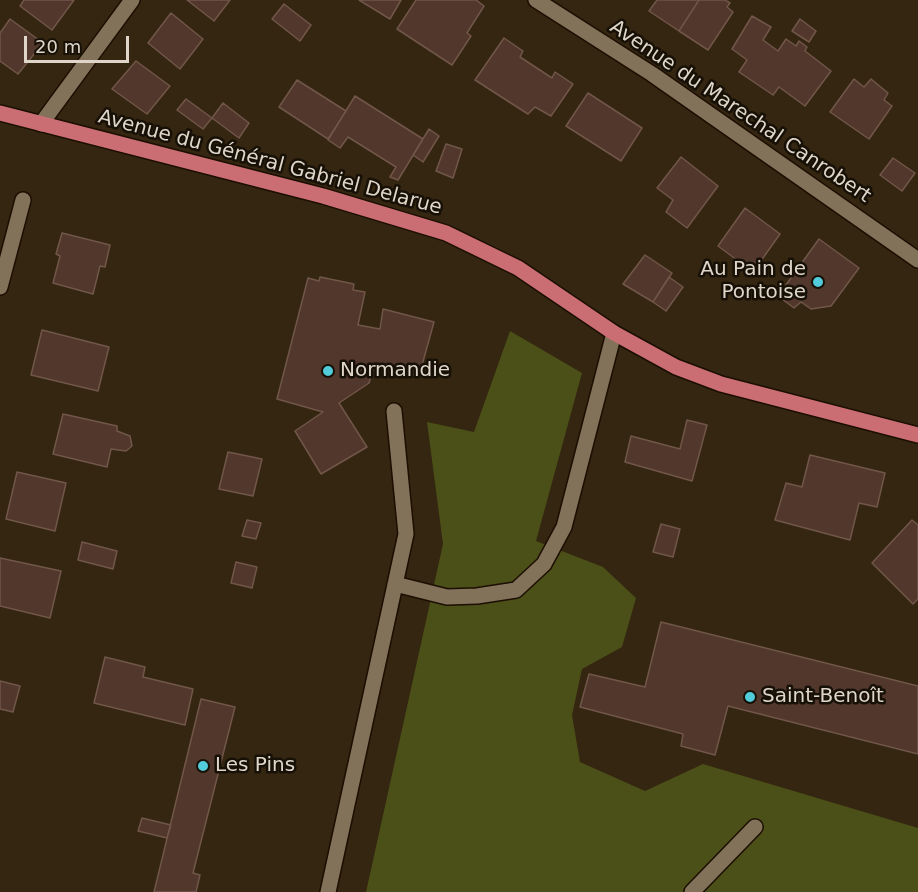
<!DOCTYPE html>
<meta charset="utf-8">
<style>
body{margin:0}
#map{position:relative;width:918px;height:892px;overflow:hidden;background:#342610;font-family:"DejaVu Sans",sans-serif}
canvas{display:block}
.scale{position:absolute;left:24px;top:36px;width:105px;height:27px;box-sizing:border-box;border:3px solid #dfd6c9;border-top:0;padding-left:8px;font-size:18px;line-height:21px;white-space:nowrap;color:#dfd6c9;-webkit-text-stroke:4px #171007;paint-order:stroke}
</style>
<div id="map">
<canvas width="918" height="892"></canvas>
<div class="scale">20 m</div>
</div>
<script>
const c = document.querySelector('canvas').getContext('2d');
c.lineJoin = 'round';
function fill(path, color) { c.fillStyle = color; c.fill(path, 'evenodd'); }
function stroke(path, color, width, dash) { c.strokeStyle = color; c.lineWidth = width; c.lineCap = dash ? 'butt' : 'round'; c.setLineDash(dash || []); c.stroke(path); }
function drawText(font, color, halo, rows, align = 'center') {
  c.font = font + ' "DejaVu Sans",sans-serif'; c.lineWidth = 5; c.setLineDash([]); c.textBaseline = 'middle'; c.strokeStyle = halo; c.fillStyle = color; for (const [text, x, y, turn = 0] of rows) {
    c.save(); c.translate(x, y); c.rotate((+turn || 0) * Math.PI / 180); c.textAlign = isNaN(turn) ? turn : align; if (halo) c.strokeText(text, 0, 0); c.fillText(text, 0, 0); c.restore();
  }
}
const green = new Path2D(`
 M510,331L582,373L536,541L603,567L636,598L622,647L582,669L572,715L580,762L645,791L703,764L918,828V892H366L443,544L427,422L474,432Z`);
const building = new Path2D(`
 M24,0H74L52,30L20,6Z
 M187,0H230L214,21Z
 M359,0H401L390,19Z
 M416,0H476L484,6L467,33L471,36L452,65L397,29Z
 M657,0H699L679,31L649,11Z
 M699,0H725L730,3L727,7L733,12L708,50L679,31Z
 M284,4L311,25L300,41L272,19Z
 M171,13L203,39L180,69L148,43Z
 M752,16L771,27L763,40L778,51L786,39L796,46L799,41L807,47L805,51L831,71L805,106L779,87L773,95L739,72L747,60L732,49Z
 M10,19L43,43L18,74L0,61V33Z
 M800,19L816,31L809,42L792,31Z
 M504,38L523,51L520,57L552,78L555,72L573,84L551,116L535,107L528,114L475,80Z
 M136,61L170,86L147,114L112,89Z
 M854,79L864,87L871,79L888,93L884,100L892,106L869,139L830,112Z
 M297,80L346,111L328,139L279,107Z
 M588,93L642,128L621,161L566,126Z
 M355,96L423,139L398,180L390,177L396,167L348,137L340,148L328,140Z
 M186,99L212,118L203,129L177,110Z
 M223,103L249,123L239,138L212,118Z
 M429,129L439,136L423,162L413,155Z
 M446,144L462,149L453,178L436,171Z
 M681,157L718,186L687,228L666,212L673,200L657,188Z
 M893,158L915,173L902,191L880,175Z
 M745,208L780,234L753,272L718,246Z
 M62,233L110,245L105,267L100,266L93,294L53,283L60,256L56,254Z
 M819,239L859,268L831,306L811,309L801,302L794,308L778,296Z
 M645,255L672,273L653,302L623,284Z
 M320,277L354,284L353,290L365,292L358,325L380,329L383,309L434,322L419,376L374,366L369,383L339,403L367,447L321,474L295,431L323,412L277,399L308,278L319,281Z
 M669,277L683,287L666,311L653,302Z
 M42,330L109,347L98,391L31,375Z
 M63,414L117,426V431L130,436L132,446L126,451L111,449L107,467L53,454Z
 M687,420L707,425L692,481L625,462L631,436L680,449Z
 M228,452L262,459L253,496L219,489Z
 M810,455L885,473L877,507L859,503L850,540L775,520L786,483L802,487Z
 M17,472L66,483L55,531L6,519Z
 M247,520L261,523L256,539L242,536Z
 M912,520L918,525V599L913,604L872,563Z
 M661,524L680,529L673,557L653,552Z
 M82,542L117,551L113,569L78,560Z
 M0,558L61,571L50,618L0,606Z
 M236,562L257,567L252,588L231,583Z
 M661,622L918,686V754L728,706L715,755L681,746L683,734L580,707L589,674L645,687Z
 M105,657L145,667L143,677L193,689L185,725L94,703Z
 M0,681L20,686L13,712L0,709Z
 M201,699L235,707L193,873L200,875L196,892H154Z
 M142,818L171,825L167,838L138,831Z`);
const service = new Path2D(`
 M395,584L447,597L477,596L516,590L544,564L564,527L614,333
 M328,892L406,534L394,411
 M692,892L755,827`);
const minor = new Path2D(`
 M536,0L652,74L918,260
 M41,124L132,0
 M0,287L23,200`);
const primary = new Path2D(`
 M0,113L323,196L446,233L518,268L614,333L676,367L721,384L918,435`);
const markers = [
 [818,282,6,"#52cbda"],
 [328,371,6,"#52cbda"],
 [750,697,6,"#52cbda"],
 [203,766,6,"#52cbda"]
];
const streetNames = [
 ["Avenue du Marechal Canrobert",740,112,34],
 ["Avenue du Général Gabriel Delarue",270,163,15]
];
const poiNames = [
 ["Au Pain de",806,270,"right"],
 ["Pontoise",806,293,"right"],
 ["Normandie",340,371],
 ["Saint-Benoît",762,697],
 ["Les Pins",215,766]
];
fill(green, '#4b4f18');
fill(building, '#51372c');
stroke(building, '#715649', 1.5);
stroke(service, '#1c0e00', 18);
stroke(minor, '#1c0e00', 18);
stroke(primary, '#1c0e00', 18);
stroke(service, '#83725a', 15);
stroke(minor, '#83725a', 15);
stroke(primary, '#ca6e74', 15);
for (const [x, y, r, color] of markers) { const dot = new Path2D(); dot.arc(x, y, r, 0, 2 * Math.PI); c.fillStyle = color; c.fill(dot); stroke(dot, '#171007', 2); }
drawText('20px', '#dfd6c9', '#171007', streetNames);
drawText('20px', '#dfd6c9', '#171007', poiNames, 'left');
</script>
